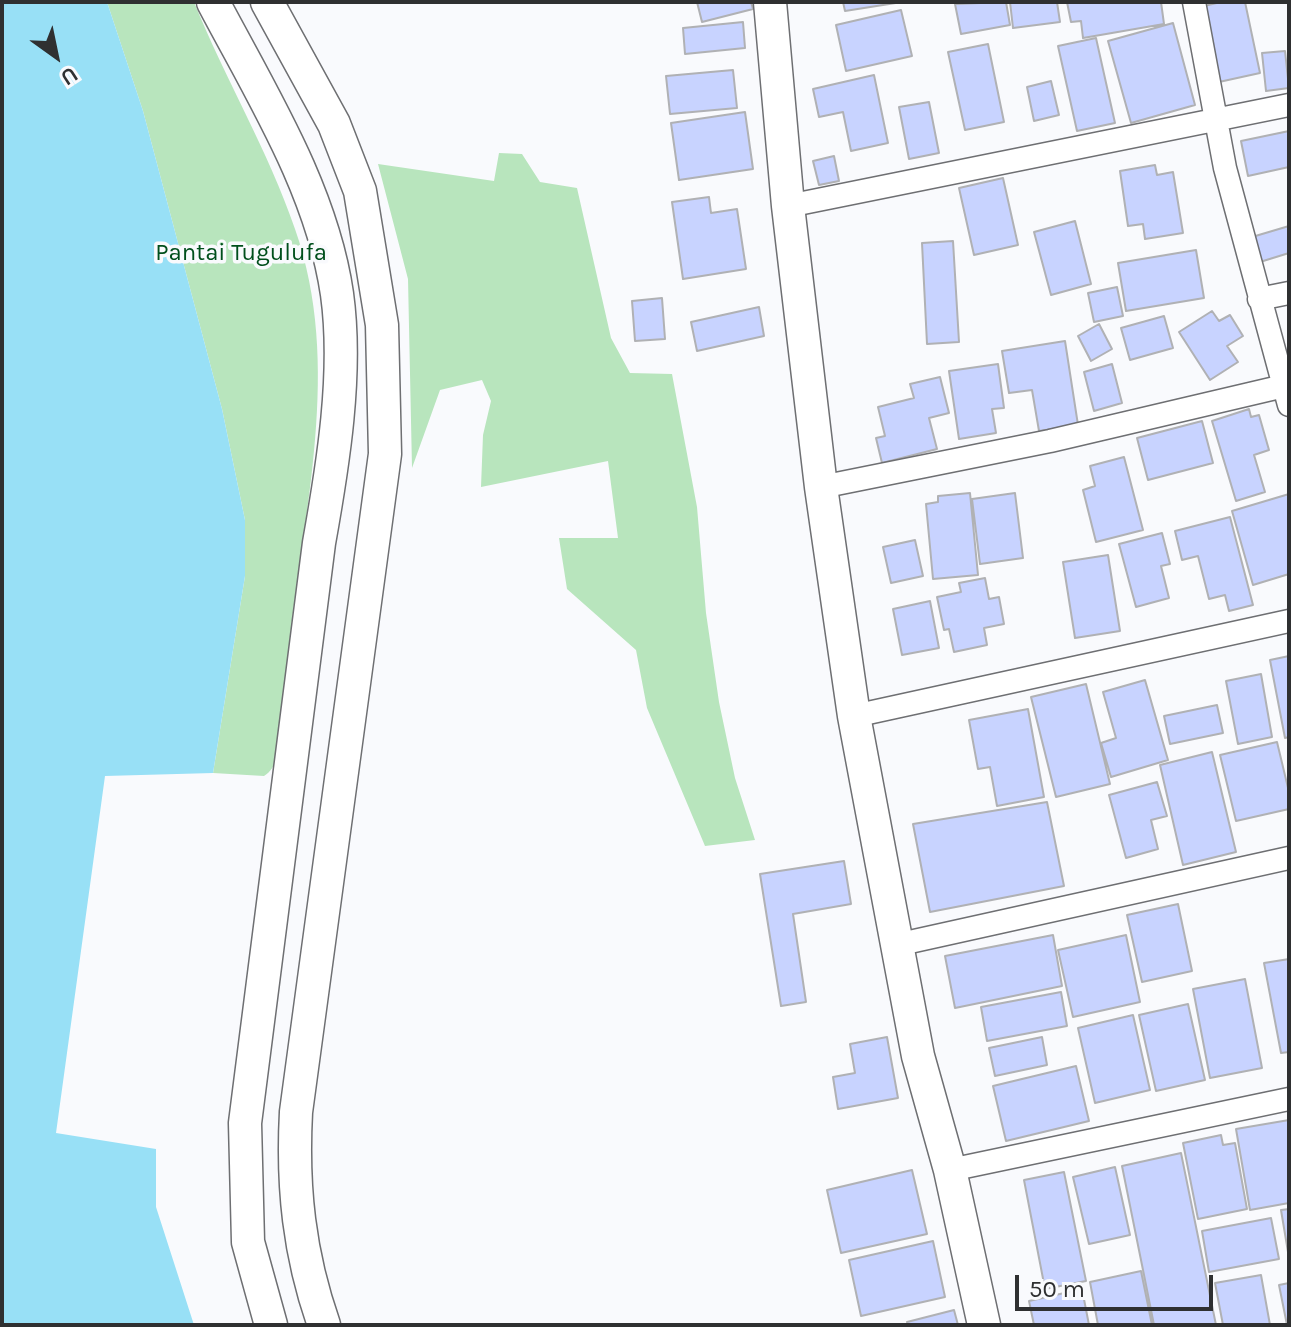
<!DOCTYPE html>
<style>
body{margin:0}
#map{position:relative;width:1291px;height:1327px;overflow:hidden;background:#f9fafd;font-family:Karla,sans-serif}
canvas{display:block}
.frame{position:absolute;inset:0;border:4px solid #2f3031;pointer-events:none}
.north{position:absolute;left:16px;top:16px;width:80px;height:80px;-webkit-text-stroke:6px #f9fafd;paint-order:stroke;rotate:147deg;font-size:22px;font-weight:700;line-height:32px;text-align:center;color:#2f3031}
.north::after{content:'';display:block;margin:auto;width:28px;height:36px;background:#2f3031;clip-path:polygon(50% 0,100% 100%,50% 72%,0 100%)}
.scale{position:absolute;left:1015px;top:1275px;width:198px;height:36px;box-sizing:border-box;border:4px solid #2f3031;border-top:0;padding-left:10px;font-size:24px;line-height:28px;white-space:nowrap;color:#2f3031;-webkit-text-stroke:6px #f9fafd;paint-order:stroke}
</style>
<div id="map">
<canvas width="1291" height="1327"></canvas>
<div class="frame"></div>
<div class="north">U</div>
<div class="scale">50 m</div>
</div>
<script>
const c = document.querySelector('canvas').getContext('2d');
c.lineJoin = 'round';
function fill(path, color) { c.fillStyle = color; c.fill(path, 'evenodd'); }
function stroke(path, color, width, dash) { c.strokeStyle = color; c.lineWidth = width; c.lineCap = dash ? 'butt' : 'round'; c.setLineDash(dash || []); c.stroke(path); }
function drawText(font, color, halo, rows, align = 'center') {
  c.font = font + ' Karla,sans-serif'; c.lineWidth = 7; c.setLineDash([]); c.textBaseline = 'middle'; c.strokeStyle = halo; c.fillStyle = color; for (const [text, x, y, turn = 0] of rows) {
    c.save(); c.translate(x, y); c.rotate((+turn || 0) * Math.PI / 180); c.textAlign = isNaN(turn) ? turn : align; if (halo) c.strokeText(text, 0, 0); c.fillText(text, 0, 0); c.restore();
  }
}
const green = new Path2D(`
 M107,2H194C225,79 268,150 295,229C343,366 303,510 289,649C286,678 290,763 264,776L213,773L245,576V520L222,409L143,111Z
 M499,153L522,154L540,182L577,188L611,338L630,373L672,374L697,507L706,613L719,702L735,778L755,840L705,846L647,708L636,650L567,589L559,538H618L608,461L481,487L483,435L491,401L482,380L440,390L412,468L408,279L378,164L494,181Z`);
const water = new Path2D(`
 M2,2H107L143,111L222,409L245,520V576L213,773L105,776L56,1133L156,1149V1207L194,1325H2Z`);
const building = new Path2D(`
 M697,2H751L753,9L702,22Z
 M843,2H902L845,11Z
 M1006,2L1010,25L961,34L955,4Z
 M1010,2H1057L1060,22L1013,28Z
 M1067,2H1161L1164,24L1083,38L1081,21L1071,22Z
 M1221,2H1245L1260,73L1219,82L1204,6Z
 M901,10L912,56L846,71L836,25Z
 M743,22L745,48L685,54L683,28Z
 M1173,23L1195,105L1131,123L1108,41Z
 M1096,38L1115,123L1077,131L1058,46Z
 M988,44L1004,122L965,130L948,52Z
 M1285,51L1289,88L1266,91L1262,53Z
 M733,70L737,108L670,114L666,76Z
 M874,75L888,143L851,151L843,112L819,117L813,89Z
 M1051,81L1059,115L1034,121L1027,87Z
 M929,102L939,153L909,159L899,107Z
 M745,112L753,169L679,180L671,123Z
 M1289,131V167L1248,176L1241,141Z
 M834,156L839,181L819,185L813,161Z
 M1155,165L1157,175L1173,172L1183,233L1145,239L1143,224L1128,226L1120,171Z
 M1003,178L1018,245L974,255L959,188Z
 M709,197L711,213L737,209L746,269L683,279L672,202Z
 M1075,221L1091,284L1051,295L1034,232Z
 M1289,226V253L1260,262L1252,237Z
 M953,241L959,342L927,344L922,243Z
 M1196,250L1204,298L1126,311L1118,263Z
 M1117,287L1123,316L1094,322L1088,293Z
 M662,298L665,339L635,341L632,301Z
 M759,307L764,336L697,351L691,322Z
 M1212,311L1219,321L1230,315L1243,336L1227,346L1238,362L1210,380L1179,332Z
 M1164,316L1173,348L1130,360L1121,328Z
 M1099,324L1112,349L1091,361L1078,336Z
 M1065,341L1078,425L1039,431L1032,390L1009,393L1002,351Z
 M998,364L1004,408L992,409L996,433L959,439L949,371Z
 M1112,364L1122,403L1094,411L1084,372Z
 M940,377L949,413L929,418L937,449L882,463L876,438L885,436L878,407L914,398L910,384Z
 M1249,409L1251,417L1259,415L1269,450L1254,455L1265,492L1236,501L1212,421Z
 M1202,421L1213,463L1148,480L1137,438Z
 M1124,457L1143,530L1096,542L1083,490L1095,486L1090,466Z
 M970,493L978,575L933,579L926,504L938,502V496Z
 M1015,493L1023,558L980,564L972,499Z
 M1289,494V574L1253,585L1232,511Z
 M1230,517L1253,605L1229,611L1225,595L1209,599L1198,556L1182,560L1175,531Z
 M1162,533L1170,564L1161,566L1169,598L1136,607L1119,544Z
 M915,540L923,576L891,583L883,547Z
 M1108,555L1120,631L1075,638L1063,562Z
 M985,578L989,599L999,597L1004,624L984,628L987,645L954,652L949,629L944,630L937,597L961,592L959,583Z
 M930,601L939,648L902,655L893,609Z
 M1289,656V737L1285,738L1270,660Z
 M1261,674L1272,737L1238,744L1226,681Z
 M1145,680L1168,760L1111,777L1101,743L1116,738L1103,692Z
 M1086,684L1110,784L1056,797L1031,697Z
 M1217,705L1223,733L1170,744L1164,716Z
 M1028,709L1044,797L997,806L990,767L978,769L969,720Z
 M1277,742L1289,792V809L1236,821L1220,755Z
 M1212,752L1236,852L1183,865L1160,765Z
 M1157,782L1167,816L1151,820L1158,849L1126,858L1109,795Z
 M1047,802L1064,886L930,912L913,824Z
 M844,861L851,904L793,914L806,1002L781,1006L760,874Z
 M1178,904L1192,971L1142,982L1127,915Z
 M1053,935L1062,986L955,1008L945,956Z
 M1126,935L1140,1002L1073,1017L1058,950Z
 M1289,959V1052L1281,1053L1264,963Z
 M1245,979L1262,1068L1210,1078L1193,989Z
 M1061,992L1067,1026L987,1041L981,1007Z
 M1188,1004L1205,1080L1156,1091L1139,1015Z
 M1133,1015L1150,1090L1095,1103L1078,1028Z
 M887,1037L898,1098L838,1109L833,1077L855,1073L850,1044Z
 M1042,1037L1047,1065L995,1076L989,1048Z
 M1076,1066L1089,1121L1006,1141L993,1086Z
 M1289,1120V1203L1250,1210L1236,1129Z
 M1221,1135L1223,1145L1235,1143L1247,1209L1198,1219L1183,1143Z
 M1181,1153L1216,1325H1154L1142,1265L1122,1166Z
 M1115,1167L1130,1235L1089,1244L1073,1177Z
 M912,1170L927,1234L841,1253L827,1190Z
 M1064,1172L1086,1281L1045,1289L1024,1180Z
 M1289,1209V1252H1288L1281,1210Z
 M1271,1218L1279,1259L1209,1272L1202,1231Z
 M933,1241L945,1297L861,1316L849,1260Z
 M1141,1271L1152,1325H1098L1090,1282Z
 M1261,1275L1270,1325H1223L1215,1283Z
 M1289,1283V1325H1287L1279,1285Z
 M1082,1289L1089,1325H1034L1029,1301Z
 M954,1310L958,1325H908L907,1322Z`);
const street = new Path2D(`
 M1194,2L1225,168L1289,405
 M788,206L1289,105
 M1259,299L1289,293
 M821,487L1050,441L1284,386
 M854,716L1289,621
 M896,945L1289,858
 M950,1170L1289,1099`);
const secondary = new Path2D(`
 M213,2C261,93 322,190 337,294C348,373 333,465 319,543L245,1123L248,1242L271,1325
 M267,2L334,124L360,191L382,325L385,454L296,1112C292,1187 299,1254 324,1325
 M770,2L788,206L821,487L854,716L918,1056L950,1170L984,1325`);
const parkNames = [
 ["Pantai Tugulufa",241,253]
];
fill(green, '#b8e5bd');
fill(water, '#98e0f6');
fill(building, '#c8d3ff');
stroke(building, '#b0b1b4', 2);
stroke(street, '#6e6f72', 25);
stroke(secondary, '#6e6f72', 35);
stroke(street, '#fff', 22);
stroke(secondary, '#fff', 32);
drawText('24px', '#004f1c', '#f9fafd', parkNames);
</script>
